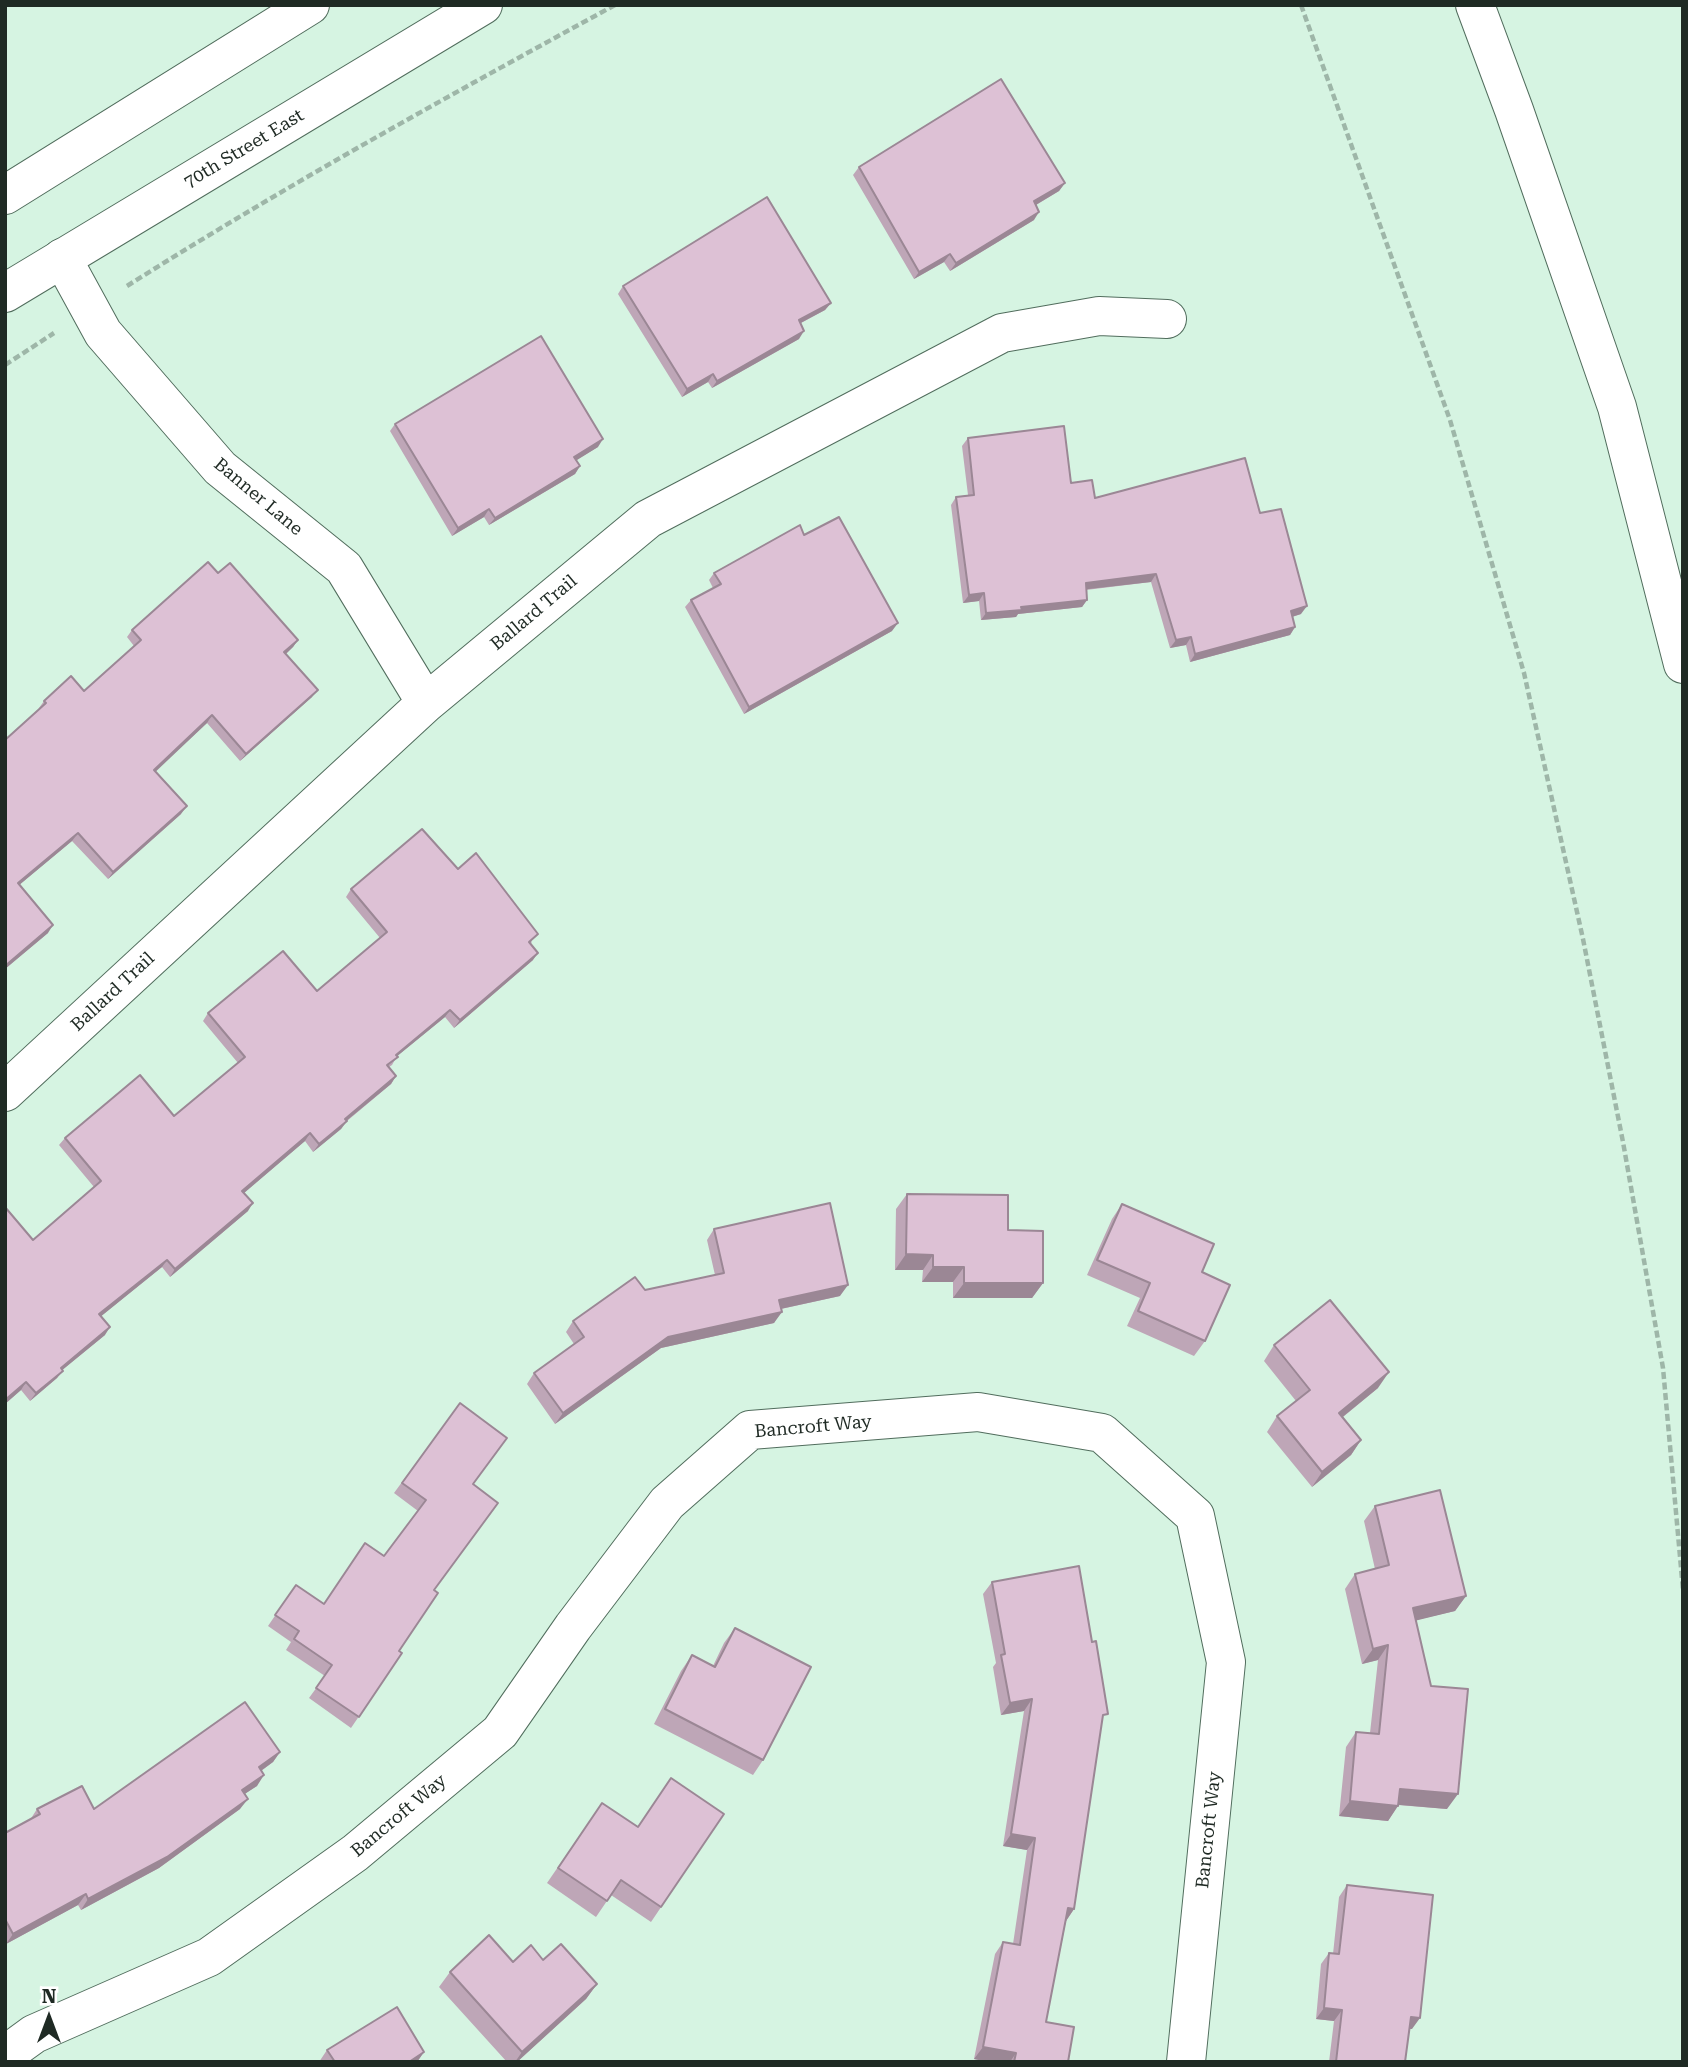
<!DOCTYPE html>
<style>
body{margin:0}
#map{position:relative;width:1688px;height:2067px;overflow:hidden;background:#d6f4e2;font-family:"Roboto Serif",serif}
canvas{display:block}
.frame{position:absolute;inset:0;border:7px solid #1f2a24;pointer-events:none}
.north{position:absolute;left:14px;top:1983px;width:70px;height:70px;-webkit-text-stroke:5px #fff;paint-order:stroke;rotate:0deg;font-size:19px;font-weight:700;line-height:28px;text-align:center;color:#1f2a24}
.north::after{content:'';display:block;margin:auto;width:24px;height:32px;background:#1f2a24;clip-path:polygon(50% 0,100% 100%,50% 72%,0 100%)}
</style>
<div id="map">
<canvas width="1688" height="2067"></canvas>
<div class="frame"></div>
<div class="north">N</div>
</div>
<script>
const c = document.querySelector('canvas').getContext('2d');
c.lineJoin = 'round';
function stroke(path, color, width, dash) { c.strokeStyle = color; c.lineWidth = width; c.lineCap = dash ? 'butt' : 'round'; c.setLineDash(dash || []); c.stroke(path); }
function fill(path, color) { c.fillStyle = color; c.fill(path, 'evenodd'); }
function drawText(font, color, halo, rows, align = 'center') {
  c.font = font + ' "Roboto Serif",serif'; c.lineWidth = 5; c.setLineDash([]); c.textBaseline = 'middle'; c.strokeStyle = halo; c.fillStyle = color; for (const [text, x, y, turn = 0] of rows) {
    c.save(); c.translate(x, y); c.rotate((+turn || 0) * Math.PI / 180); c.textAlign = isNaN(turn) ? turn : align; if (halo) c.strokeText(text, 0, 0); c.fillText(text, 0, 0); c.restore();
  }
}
const path = new Path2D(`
 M1301,5L1450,420L1524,673L1583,939L1623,1142L1663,1368L1683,1590
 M127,286C285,186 450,95 615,5
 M5,365L54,333`);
const street = new Path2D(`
 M62,258L103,333L220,468L344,568L426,703
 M5,1092L426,703L648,519L1002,333L1099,316L1167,319
 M5,2055L34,2034L209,1957L355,1853L500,1732L573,1627L667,1503L750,1430L978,1412L1102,1433L1195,1516L1226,1662L1186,2062`);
const secondary = new Path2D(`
 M5,195L310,5
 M5,293L483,5`);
const highway = new Path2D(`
 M1475,5L1514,110L1617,407L1683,664`);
const wall = new Path2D(`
 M859,167L1065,183L1059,191L1036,205L1034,220L950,271L944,262L914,279L853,175Z
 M623,286L831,303L825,310L801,323L799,339L712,388L708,382L682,397L618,294Z
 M395,424L598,447L576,460L580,466L575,474L489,525L484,517L452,536L390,431Z
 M968,438L1071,483L1095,498L1260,513L1301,614L1292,617L1295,627L1290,635L1190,662L1186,645L1170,648L1151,582L1086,590L1087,600L1082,607L1018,614L1016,617L981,620L979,601L963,603L951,505L956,497L968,495L962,446Z
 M804,535L892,631L744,714L685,607L691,600L713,588L709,580L714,573Z
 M218,573L298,640L293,647L286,654L312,697L240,761L207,723L155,771L181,814L108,879L72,841L19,885L48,933L5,969L39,708L44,701L84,691L134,646L127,637L132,630Z
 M458,869L532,942L530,944L533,960L454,1028L445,1017L397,1056L392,1065L389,1067L396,1076L391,1084L347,1121L341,1129L313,1152L305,1141L244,1193L248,1211L170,1277L162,1267L101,1316L105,1335L62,1370L57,1378L30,1401L21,1390L5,1404V1207L33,1240L94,1187L59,1145L65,1138L174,1116L238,1063L203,1021L208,1013L317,991L380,938L346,897L351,889Z
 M907,1194L1008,1230L1043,1283L1032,1298H953V1282H922L923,1270H895L896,1209Z
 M1122,1204L1202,1272L1205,1341L1194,1356L1127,1326L1140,1298L1087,1275L1112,1219Z
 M714,1229L840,1296L781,1309L774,1323L661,1348L555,1424L527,1384L534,1373L574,1344L566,1332L573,1321L645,1290L715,1275L707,1240Z
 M1274,1345L1378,1388L1343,1417L1361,1440L1351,1455L1312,1487L1267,1432L1277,1416L1296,1401L1264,1361Z
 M460,1403L473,1484L434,1590L399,1651L402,1653L351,1728L309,1698L325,1676L286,1650L291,1642L268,1626L296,1585L324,1604L384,1556L418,1511L394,1493Z
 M1375,1506L1466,1596L1455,1611L1416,1620L1447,1809L1398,1805L1388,1821L1339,1816L1346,1747L1356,1732L1370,1733L1378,1660L1362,1664L1345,1589L1355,1574L1375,1569L1364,1521Z
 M992,1582L1102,1723L1074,1909L1066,1921L1046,2022L1068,2062H988L974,2059L995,1954L1003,1942L1013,1944L1027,1850L1003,1846L1024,1711L1001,1715L993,1667L996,1663L983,1594Z
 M735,1628L763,1760L753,1775L654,1724L681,1671L692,1655L713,1666L724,1643Z
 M280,1752L273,1762L261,1771L257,1786L244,1794L240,1809L159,1868L81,1910L78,1905L6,1944L5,1833L30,1820L37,1809H94Z
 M602,1803L638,1827L724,1814L651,1922L611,1895L596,1917L547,1883Z
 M1347,1885L1412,2029H1409L1405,2062H1329L1334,2021L1316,2019L1321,1964L1329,1953L1333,1954L1339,1897Z
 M513,1962L597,1984L586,1999L517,2062H507L439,1987L450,1972Z
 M327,2050L424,2052L417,2062H319Z`);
const shadedWall = new Path2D(`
 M1065,183L1059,191L1029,209L1034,201Z
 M1039,212L1034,220L950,271L956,263Z
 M950,254L944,262L914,279L919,272Z
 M831,303L825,310L793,327L799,320Z
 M804,331L799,339L712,388L717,381Z
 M713,374L708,382L682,397L687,389Z
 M603,439L598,447L569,465L574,457Z
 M580,466L575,474L489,525L495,518Z
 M489,509L484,517L452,536L458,528Z
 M1156,574L1151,582L1080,590L1086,583Z
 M984,593L979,601L963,603L969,595Z
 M1087,600L1082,607L1018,614L1016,617L981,620L986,613L1021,607Z
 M1307,606L1301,614L1285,619L1291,611Z
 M898,623L892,631L744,714L749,707Z
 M1295,627L1290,635L1190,662L1195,654Z
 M1191,637L1186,645L1170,648L1176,640Z
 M298,640L293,647L279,660L284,652Z
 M318,690L312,697L240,761L246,754Z
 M212,715L207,723L149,778L154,770Z
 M187,806L181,814L108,879L113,872Z
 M78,833L72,841L12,891L18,883Z
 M53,925L48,933L5,969V966Z
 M538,953L533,960L454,1028L460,1020Z
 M450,1010L445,1017L390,1062L396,1055Z
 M396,1076L391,1084L340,1126L345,1119Z
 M347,1121L341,1129L313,1152L319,1144Z
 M310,1133L305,1141L237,1199L242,1191Z
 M253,1203L248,1211L170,1277L175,1269Z
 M906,1254L933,1255L923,1270H895Z
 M167,1260L162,1267L94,1322L99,1314Z
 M933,1267H964L953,1282H922Z
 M964,1283H1043L1032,1298H953Z
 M848,1285L840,1296L771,1311L779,1300Z
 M782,1312L774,1323L661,1348L555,1424L563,1413L668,1337Z
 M110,1327L105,1335L55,1376L61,1368Z
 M63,1371L57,1378L30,1401L36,1393Z
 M1389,1372L1378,1388L1329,1428L1339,1413Z
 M26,1382L21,1390L5,1404V1400Z
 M1361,1440L1351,1455L1312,1487L1322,1472Z
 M1466,1596L1455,1611L1402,1624L1413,1608Z
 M1388,1645L1378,1660L1362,1664L1373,1649Z
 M1032,1699L1024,1711L1001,1715L1010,1703Z
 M280,1752L273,1762L251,1778L259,1767Z
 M264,1775L257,1786L234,1801L242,1790Z
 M1400,1789L1458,1794L1447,1809L1389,1804Z
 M248,1799L240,1809L159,1868L81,1910L88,1899Z
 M1350,1801L1398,1806L1388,1821L1339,1816Z
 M1011,1834L1035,1838L1027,1850L1003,1846Z
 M86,1894L78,1905L6,1944L13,1934Z
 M1068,1908L1074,1909L1066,1921Z
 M597,1984L586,1999L517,2062H515L522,2052Z
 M1324,2008L1342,2010L1334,2021L1316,2019Z
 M1411,2017L1420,2018L1412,2029L1403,2028Z
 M983,2047L1016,2053L1010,2062H988L974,2059Z
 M424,2052L417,2062H409Z`);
const building = new Path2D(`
 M1001,79L1065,183L1034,201L1039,212L956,263L950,254L919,272L859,167Z
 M767,197L831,303L799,320L804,331L717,381L713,374L687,389L623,286Z
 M541,336L603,439L574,457L580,466L495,518L489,509L458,528L395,424Z
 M1064,426L1071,483L1092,480L1095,498L1245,458L1260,513L1281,509L1307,606L1291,611L1295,627L1195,654L1191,637L1176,640L1156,574L1086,583L1087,600L1021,607L1022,610L986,613L984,593L969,595L956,497L974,495L968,438Z
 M839,517L898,623L749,707L691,600L721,584L714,573L800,525L804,535Z
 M208,562L218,573L230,563L298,640L284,652L318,690L246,754L212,715L154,770L187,806L113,872L78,833L18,883L53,925L5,966V740L46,703L44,701L71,676L84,691L141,640L132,630Z
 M422,829L458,869L476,853L538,934L529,942L538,953L460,1020L450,1010L396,1055L398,1057L387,1065L396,1076L345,1119L347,1121L319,1144L310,1133L242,1191L253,1203L175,1269L167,1260L99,1314L110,1327L61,1368L63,1371L36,1393L26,1382L5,1400V1207L33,1240L101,1181L65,1138L140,1075L174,1116L245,1057L208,1013L283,951L317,991L387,932L351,889Z
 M907,1194L1008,1195V1230L1043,1231V1283H964V1267H933V1255L906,1254Z
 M830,1203L848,1285L779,1300L782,1312L668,1337L563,1413L534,1373L584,1337L573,1321L635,1277L645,1290L724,1273L714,1229Z
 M1122,1204L1214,1244L1202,1272L1230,1285L1205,1341L1138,1311L1150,1283L1097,1260Z
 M1330,1300L1389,1372L1339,1413L1361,1440L1322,1472L1277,1416L1310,1390L1274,1345Z
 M460,1403L507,1438L473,1484L498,1503L434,1590L438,1593L399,1651L402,1653L359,1717L316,1688L332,1665L294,1639L299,1631L275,1615L296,1585L324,1604L365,1543L384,1556L426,1500L402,1483Z
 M1440,1490L1466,1596L1413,1608L1431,1686L1468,1689L1458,1794L1400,1789L1398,1806L1350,1801L1356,1732L1379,1734L1388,1645L1373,1649L1355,1574L1389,1565L1375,1506Z
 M1079,1566L1092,1642L1096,1641L1108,1714L1103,1715L1074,1909L1068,1908L1046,2022L1074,2027L1068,2062H1014L1016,2053L983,2047L1003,1942L1020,1945L1035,1838L1011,1834L1032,1699L1010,1703L1001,1655L1005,1654L992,1582Z
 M735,1628L811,1667L763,1760L665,1709L692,1655L715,1667Z
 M245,1702L280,1752L259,1767L264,1775L242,1790L248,1799L167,1857L88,1899L86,1894L13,1934L5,1919V1833L40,1814L37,1809L82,1786L94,1809Z
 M671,1778L724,1814L661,1907L621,1880L607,1901L558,1868L602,1803L638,1827Z
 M1347,1885L1433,1895L1420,2018L1411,2017L1405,2062H1336L1342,2010L1324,2008L1329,1953L1339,1954Z
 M489,1935L513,1962L531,1945L543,1960L561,1944L597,1984L522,2052L450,1972Z
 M397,2007L424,2052L409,2062H335L327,2050Z`);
const streetNames = [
 ["70th Street East",244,149,-31],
 ["Banner Lane",258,497,40],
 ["Ballard Trail",534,613,-40],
 ["Ballard Trail",113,992,-43],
 ["Bancroft Way",813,1427,-5],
 ["Bancroft Way",399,1816,-40],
 ["Bancroft Way",1209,1830,-84]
];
stroke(street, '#516d5d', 40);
stroke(secondary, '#516d5d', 40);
stroke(highway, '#516d5d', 40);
stroke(path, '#9eb6a8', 4.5, [7, 3.5]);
stroke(street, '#fff', 38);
stroke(secondary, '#fff', 38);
stroke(highway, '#fff', 38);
fill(wall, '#bea6b7');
fill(shadedWall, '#9b8795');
fill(building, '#ddc1d5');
stroke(building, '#9b8795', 2);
drawText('18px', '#1f2a24', '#fff', streetNames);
</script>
